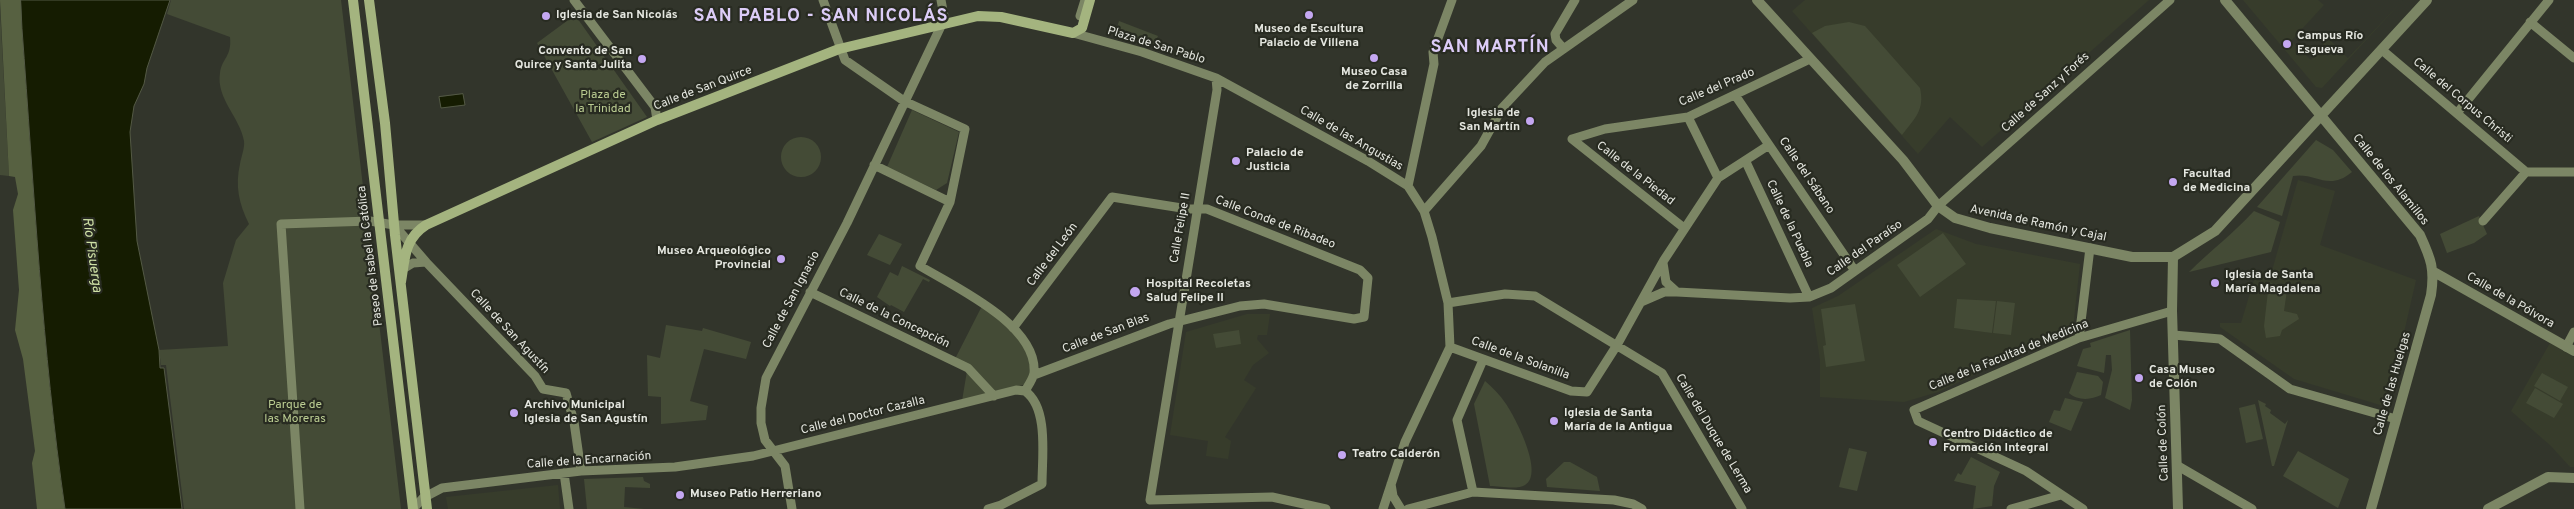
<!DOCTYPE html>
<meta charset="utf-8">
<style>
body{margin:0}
canvas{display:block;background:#32352b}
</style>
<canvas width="2574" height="509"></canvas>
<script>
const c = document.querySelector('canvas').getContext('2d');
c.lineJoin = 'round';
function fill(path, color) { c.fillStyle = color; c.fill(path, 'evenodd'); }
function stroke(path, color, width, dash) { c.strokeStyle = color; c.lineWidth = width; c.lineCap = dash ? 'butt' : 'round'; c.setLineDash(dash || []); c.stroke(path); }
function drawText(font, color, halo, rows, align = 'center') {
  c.font = font + ' Overpass,sans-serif'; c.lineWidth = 4.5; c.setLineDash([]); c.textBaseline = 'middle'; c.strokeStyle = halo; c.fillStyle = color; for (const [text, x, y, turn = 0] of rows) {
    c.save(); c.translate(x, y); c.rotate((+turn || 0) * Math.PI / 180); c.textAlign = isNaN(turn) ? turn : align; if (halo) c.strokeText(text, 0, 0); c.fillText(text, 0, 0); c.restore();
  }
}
const built = new Path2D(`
 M1805,0H2149L1982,147L1950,117L1918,154L1792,11Z
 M2243,0H2318L2324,5L2291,41L2311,60L2324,46L2322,43L2327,37L2336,46L2333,51L2337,55L2340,51L2348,58L2403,0L2322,88L2316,87Z
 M2298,180L2335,191L2320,245L2416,280L2387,407L2294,379L2220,327V323H2241L2257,270L2271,274Z
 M1936,229L1976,244L2080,264L2073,328L1938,392L1904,402L1820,397V360L1812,308L1838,296Z
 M1247,314H1270L1267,335H1258L1257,339L1269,353L1253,365L1244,380L1256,388L1225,437L1231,441L1228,459L1206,456L1208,441L1170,435L1186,332Z
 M2550,343L2574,357V467H2570L2551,446L2511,411Z
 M558,485L560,509H448L446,497Z`);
const green = new Path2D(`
 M171,0H341L401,509H184L166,365H161L159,350L228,346L223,283L236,240L249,224C239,204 235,186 240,164C241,157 245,148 244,141C240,117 216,99 220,73C222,58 232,57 230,37L167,14Z
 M0,9L9,176L0,175Z
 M575,15L647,117L592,142L537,43Z
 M1119,21L1158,36L1154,44L1115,34Z
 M1849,22L1865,26L1920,88C1925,110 1915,118 1902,135L1812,33L1825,26Z
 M912,110L959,132L947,183L936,190L887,167Z
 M781 157a20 20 0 1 1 40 0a20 20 0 1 1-40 0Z
 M2316,140L2333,150L2352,172C2328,192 2316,172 2293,176L2282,216L2257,207Z
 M2254,211L2280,222L2271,252L2189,272C2210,251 2234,233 2254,211Z
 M2479,216L2487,234L2474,243L2447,253L2440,234Z
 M1943,233L1966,264L1920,297L1897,265Z
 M879,234L902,244L890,265L867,255Z
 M902,266L930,280L929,282L923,279L904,312L891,305L890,306L877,297L890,272L898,276Z
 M2269,282L2287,290L2284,311L2297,314L2299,319L2282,330L2280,336L2266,338L2264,326Z
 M1957,299L1996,301L1992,333L1954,328Z
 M1997,301L2015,303L2011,335L1993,333Z
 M1855,304L1865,361L1826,367L1823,346L1826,345L1821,309Z
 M982,306C1006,323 1041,352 1027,384L962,401L968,365L955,359Z
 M666,325L702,331L703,328L751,342L746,359L704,349L690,401L708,406L706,420L661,424V397L648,396L647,355L660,358Z
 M1239,330L1241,344L1216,348L1213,334Z
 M2130,330L2132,400L2130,410L2105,398L2112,370L2111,355H2106L2104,373L2077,366L2083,349L2091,347L2090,343Z
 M2077,372L2098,376L2103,382L2101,395C2091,400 2078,401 2069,393Z
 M2542,373L2568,387L2560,401L2534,386Z
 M1485,381C1493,388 1500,395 1506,404C1515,417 1545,474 1525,485C1517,490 1500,486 1490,486L1474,404Z
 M2535,388L2563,404L2554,418L2526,403Z
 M2065,398L2083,402L2071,431L2049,422L2054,410L2060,411Z
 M2258,400L2266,404L2265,406L2271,410L2270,413L2285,424L2288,420L2274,466H2272Z
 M2255,404L2263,439L2246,443L2239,408Z
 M1849,448L1867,452L1857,491L1839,487Z
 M2298,451L2349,479L2338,508L2283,476Z
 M1971,457L2000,472L1994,486L1992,506L1973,509L1976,486L1954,481L1958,473L1961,475Z
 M1564,462H1570L1597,477L1600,491L1547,487L1546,479Z
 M643,477L644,481L650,484V488L625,487L624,507L644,509H587L584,479Z`);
const forest = new Path2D(`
 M0,0H21L22,29C34,189 42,350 65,509H37L32,463L35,451L23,359L15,330L19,290L13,210L18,194L15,177L9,176Z`);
const water = new Path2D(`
 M21,0H170L147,68L144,84L134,106L130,132L137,241L159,350L160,368H164L182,509H65C42,350 34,189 22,29Z
 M463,94L465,105L441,108L439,97Z`);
const minor = new Path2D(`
 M574,0L655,107L657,120
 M823,0L845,60L904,101L965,129L950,202L920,266C955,287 1038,325 1034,373C1033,379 1028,386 1025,391
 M1080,16L1085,0
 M2530,22L2574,58
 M1073,33L1142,52L1216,78L1368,161L1408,186L1424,211L1432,237L1448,303L1450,347L1405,442L1383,509
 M1563,48L1556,40L1555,34L1575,0
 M2382,50L2526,172
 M1216,78L1217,90L1150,500L1272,497L1326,509
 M1735,95L1855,271
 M2458,112L2549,0
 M1688,117L1718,178
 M1572,139L1605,129L1688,117L1810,59
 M1572,139L1684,228
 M1746,162L1809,297
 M874,165L950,202
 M1408,186L1434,64L1433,52L1452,0
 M1424,211L1481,146L1502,108L1545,62L1633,0
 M2483,221L2526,172H2574
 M394,225L426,262
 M1663,263L1666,282L1677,292
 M403,269L413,263L426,262L535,376L543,389L566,393L574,422L581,471
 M810,292L968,368L994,396
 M1641,302L1664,292H1677L1790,298L1809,297L1831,288L1928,219L1938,206L2170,0
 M1448,303L1505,294L1535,296L1662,373L1742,509
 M1013,328L1112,197L1188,209H1207L1360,270L1368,278L1364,317L1354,319L1264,304L1240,306L1169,324L1034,375
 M2173,335L2220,339L2290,389L2396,419
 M2079,338L2090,248
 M1450,347L1571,391L1587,392L1617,345L1664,260L1718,178L1769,145
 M2566,347L2574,332
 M2178,466L2252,509
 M564,473L569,509
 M1391,484L1393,496L1401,509
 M1473,492L1457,420L1483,360
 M300,509L281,224L370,221L394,225H426
 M413,509L423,498L442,488L581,471L675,467L753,456L1016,390L1025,391
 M792,509L785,466L765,440L761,423V408L766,378L847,223L942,24L944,16L941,0
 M988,509L1001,505L1042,484C1042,457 1049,408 1025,391
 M1408,509L1473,492L1614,500L1633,504L1642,509
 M2011,509L2061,495
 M2083,509L2026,471L1918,421L1914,410L2079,338L2172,311`);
const tertiary = new Path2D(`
 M1757,0L1903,160L1938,206L1955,218L1990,228L2132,257H2173L2215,231L2427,0
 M2225,0L2420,235C2431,259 2435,269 2431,295L2371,509
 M2173,257L2172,311L2178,509
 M2434,272L2574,351
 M2488,509L2548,477L2574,478`);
const secondary = new Path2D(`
 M353,0L413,509
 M369,0L385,123L395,235L427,509
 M401,282C405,259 404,239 426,225L657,120L839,49L978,16L1001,17L1073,33L1082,28L1090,0`);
const markers = [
 [1309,15,5,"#c4a7f1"],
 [546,16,5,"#c4a7f1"],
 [2287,44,5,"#c4a7f1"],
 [1374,58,5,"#c4a7f1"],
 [642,59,5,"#c4a7f1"],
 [1530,121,5,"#c4a7f1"],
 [1236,161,5,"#c4a7f1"],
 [2173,182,5,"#c4a7f1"],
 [781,259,5,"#c4a7f1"],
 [2215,283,5,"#c4a7f1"],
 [1135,292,6,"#c4a7f1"],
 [2139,378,5,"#c4a7f1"],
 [514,413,5,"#c4a7f1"],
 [1554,421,5,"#c4a7f1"],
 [1933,442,5,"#c4a7f1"],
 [1342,455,5,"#c4a7f1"],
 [680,495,5,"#c4a7f1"]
];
const poiNames = [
 ["Iglesia de San Nicolás",556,16],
 ["Museo de Escultura",1309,30,"center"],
 ["Palacio de Villena",1309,44,"center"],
 ["Campus Río",2297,37],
 ["Esgueva",2297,51],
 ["Convento de San",632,52,"right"],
 ["Quirce y Santa Julita",632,66,"right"],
 ["Museo Casa",1374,73,"center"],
 ["de Zorrilla",1374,87,"center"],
 ["Iglesia de",1520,114,"right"],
 ["San Martín",1520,128,"right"],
 ["Palacio de",1246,154],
 ["Justicia",1246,168],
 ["Facultad",2183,175],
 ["de Medicina",2183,189],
 ["Museo Arqueológico",771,252,"right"],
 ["Provincial",771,266,"right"],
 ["Iglesia de Santa",2225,276],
 ["María Magdalena",2225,290],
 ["Hospital Recoletas",1146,285],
 ["Salud Felipe II",1146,299],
 ["Casa Museo",2149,371],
 ["de Colón",2149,385],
 ["Archivo Municipal",524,406],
 ["Iglesia de San Agustín",524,420],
 ["Iglesia de Santa",1564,414],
 ["María de la Antigua",1564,428],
 ["Centro Didáctico de",1943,435],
 ["Formación Integral",1943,449],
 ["Teatro Calderón",1352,455],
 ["Museo Patio Herreriano",690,495]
];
const streetNames = [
 ["Plaza de San Pablo",1156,46,17],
 ["Calle del Prado",1717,88,-23],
 ["Calle de San Quirce",703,89,-21],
 ["Calle de Sanz y Forés",2046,93,-42],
 ["Calle del Corpus Christi",2462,101,40],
 ["Calle de las Angustias",1351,139,30],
 ["Calle de la Piedad",1635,174,38],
 ["Calle del Sábano",1806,176,56],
 ["Calle de los Alamillos",2390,180,51],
 ["Calle Conde de Ribadeo",1275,223,21],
 ["Calle de la Puebla",1789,224,65],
 ["Avenida de Ramón y Cajal",2038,224,12],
 ["Calle Felipe II",1181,228,-80],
 ["Calle del Paraíso",1865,249,-35],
 ["Calle del León",1053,255,-53],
 ["Paseo de Isabel la Católica",371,256,-97],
 ["Calle de San Ignacio",792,300,-62],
 ["Calle de la Pólvora",2510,301,30],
 ["Calle de la Concepción",894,319,26],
 ["Calle de San Agustín",509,332,47],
 ["Calle de San Blas",1106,334,-21],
 ["Calle de la Facultad de Medicina",2009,356,-22],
 ["Calle de la Solanilla",1520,359,20],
 ["Calle de las Huelgas",2393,384,-74],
 ["Calle del Doctor Cazalla",863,416,-14],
 ["Calle del Duque de Lerma",1713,434,59],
 ["Calle de Colón",2164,443,-92],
 ["Calle de la Encarnación",589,461,-4]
];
const parkNames = [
 ["Plaza de",603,96],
 ["la Trinidad",603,110],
 ["Parque de",295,406],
 ["las Moreras",295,420]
];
const waterNames = [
 ["Río Pisuerga",91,255,82]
];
const districtNames = [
 ["SAN PABLO - SAN NICOLÁS",821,17],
 ["SAN MARTÍN",1490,48]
];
fill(built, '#373c2b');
fill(green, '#444b36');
fill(forest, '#576141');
fill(water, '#151c01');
stroke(water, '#535944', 1);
stroke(minor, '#7c8665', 9);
stroke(tertiary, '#7c8665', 10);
stroke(secondary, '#a4b47f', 10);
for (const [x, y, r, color] of markers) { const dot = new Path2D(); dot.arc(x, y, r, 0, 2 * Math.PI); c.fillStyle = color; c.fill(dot); stroke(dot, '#282b21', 2); }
drawText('bold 12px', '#e5e7e0', '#282b21', poiNames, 'left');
drawText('12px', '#e5e7e0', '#282b21', streetNames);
drawText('12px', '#bbcd92', '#282b21', parkNames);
drawText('italic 14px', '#cfe1a6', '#282b21', waterNames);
c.letterSpacing = '1px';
drawText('bold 18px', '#dcccf7', '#282b21', districtNames);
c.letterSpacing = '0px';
</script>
